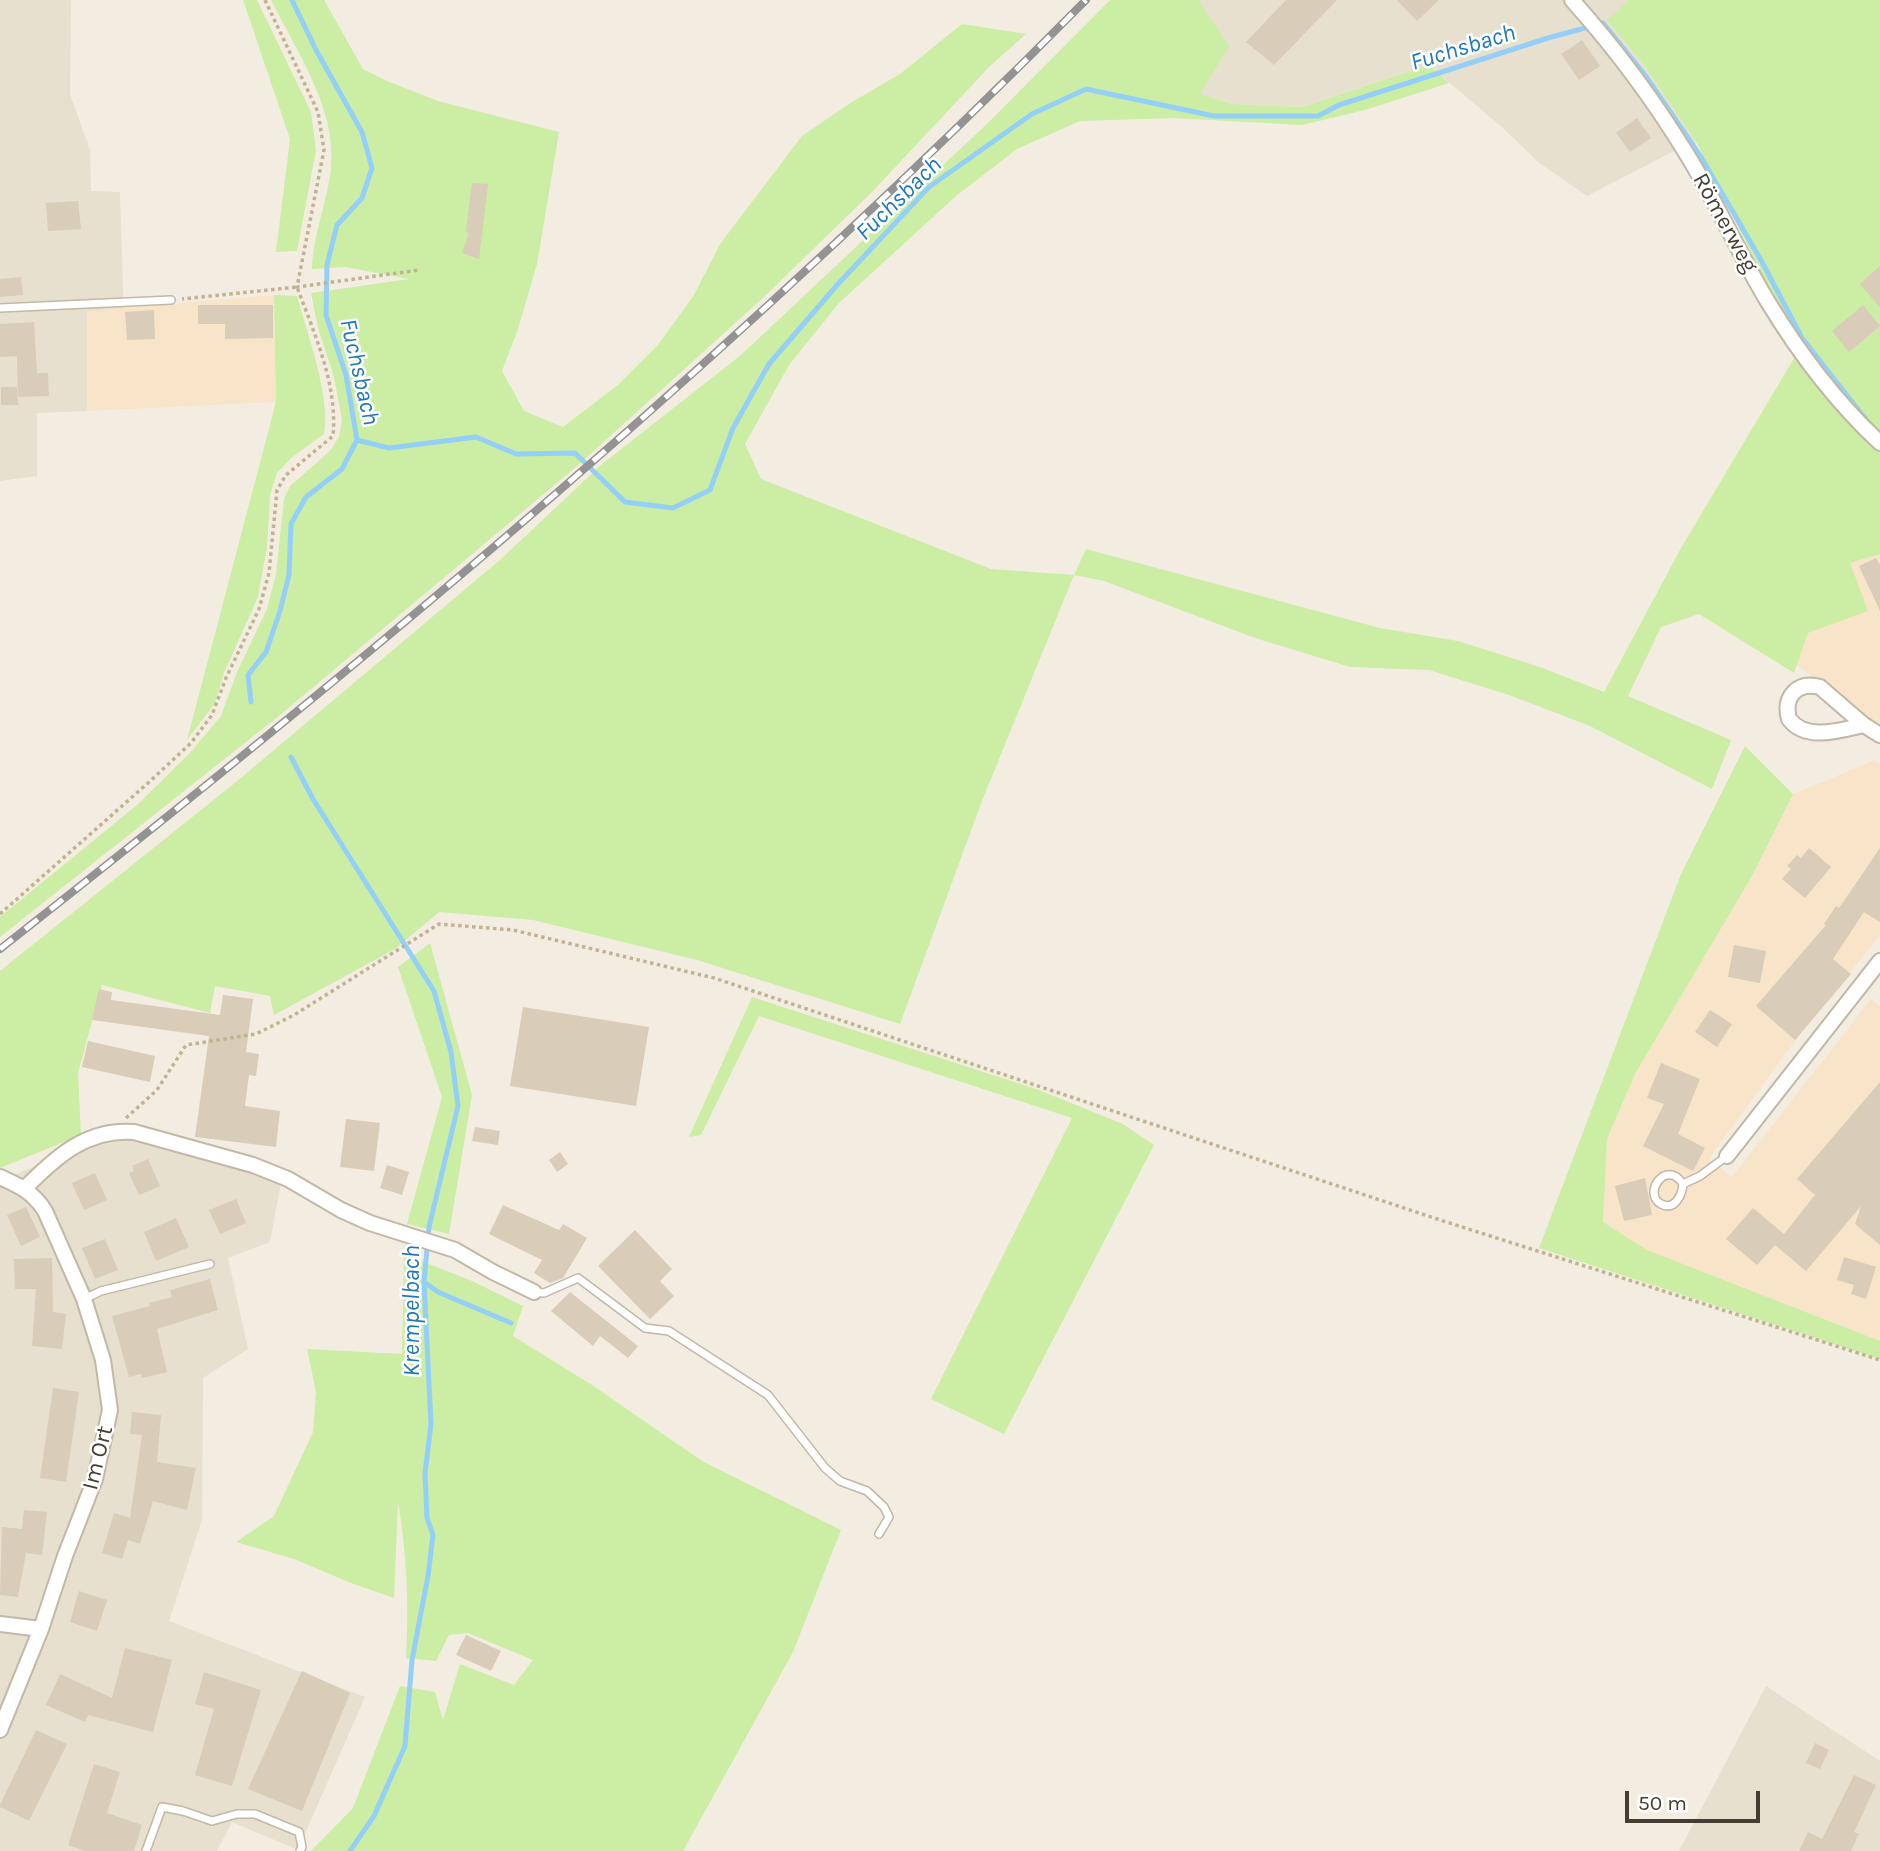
<!DOCTYPE html>
<meta charset="utf-8">
<style>
body{margin:0}
#map{position:relative;width:1880px;height:1851px;overflow:hidden;background:#f3ede1;font-family:Karla,sans-serif}
canvas{display:block}
.scale{position:absolute;left:1625px;top:1791px;width:135px;height:32px;box-sizing:border-box;border:4px solid #443d31;border-top:0;padding-left:9px;font-size:21px;line-height:24px;white-space:nowrap;color:#443d31;-webkit-text-stroke:5px #fff;paint-order:stroke}
</style>
<div id="map">
<canvas width="1880" height="1851"></canvas>
<div class="scale">50 m</div>
</div>
<script>
const c = document.querySelector('canvas').getContext('2d');
c.lineJoin = 'round';
function fill(path, color) { c.fillStyle = color; c.fill(path, 'evenodd'); }
function stroke(path, color, width, dash) { c.strokeStyle = color; c.lineWidth = width; c.lineCap = dash ? 'butt' : 'round'; c.setLineDash(dash || []); c.stroke(path); }
function drawText(font, color, halo, rows, align = 'center') {
  c.font = font + ' Karla,sans-serif'; c.lineWidth = 5; c.setLineDash([]); c.textBaseline = 'middle'; c.strokeStyle = halo; c.fillStyle = color; for (const [text, x, y, turn = 0] of rows) {
    c.save(); c.translate(x, y); c.rotate((+turn || 0) * Math.PI / 180); c.textAlign = isNaN(turn) ? turn : align; if (halo) c.strokeText(text, 0, 0); c.fillText(text, 0, 0); c.restore();
  }
}
const residential = new Path2D(`
 M0,0H71L70,94L90,150L91,191L120,192L123,292V308L87,312V411L37,413V476L0,481Z
 M1198,0H1629L1608,21L1646,68L1697,143L1674,151L1587,196L1538,162L1505,130L1429,65L1303,107L1232,104L1200,94Z
 M104,1136L180,1149L281,1182L270,1242L228,1258L248,1349L203,1378L202,1520L169,1621L365,1697L298,1850L232,1822L217,1851H0V1181Z
 M1766,1686L1880,1761V1851H1679Z`);
const commercial = new Path2D(`
 M274,295L276,402L87,411V311Z
 M1880,554V726L1797,665L1808,633L1868,611L1849,563Z
 M1875,760L1880,764V935L1785,1054L1709,1159L1732,1177L1871,999L1880,1006V1341L1647,1250L1603,1222L1607,1139L1635,1074L1752,876L1793,794Z`);
const green = new Path2D(`
 M243,0H257L311,112L316,150L297,251L276,252L290,139Z
 M271,0H324L363,69L387,81L438,101L559,132L537,264L518,329L502,371L524,411L563,427L618,385L658,345L694,295L720,244L802,136L852,102L900,74L962,24L1026,34L989,67L873,191L765,296L576,467L280,715L0,937V917L137,805L190,753L221,716L237,672L267,609L276,574L284,499L290,486L330,451L339,437L342,420L334,377L318,328L311,293L409,279L345,267L312,269C313,234 327,203 331,169C337,109 297,52 271,0Z
 M1110,0H1198L1229,46L1200,94L1232,104L1303,107L1429,65L1449,83L1365,110L1302,125L1173,118L1080,121L1017,149L956,196L839,303L789,365L745,444L761,479L991,569L1074,575L1086,549L1380,628L1458,641L1540,667L1604,692L1681,548L1799,350L1697,143L1646,68L1607,20L1629,0H1880V554L1850,563L1868,611L1808,633L1794,673L1699,614L1661,627L1628,696L1731,740L1712,789L1590,726L1509,695L1429,670L1350,667L1255,638L1104,581L1074,575L982,801L900,1024L697,960L533,920L439,912L395,949L274,1015L270,996L215,986L210,1013L102,985L78,1073L81,1135L0,1168V971L236,782L500,560L601,465L741,355L989,122Z
 M274,295L297,296C307,333 331,397 324,434L291,458L277,473L270,495L267,547L258,597L224,673L215,703L187,740L276,402Z
 M1745,746L1793,794L1752,876L1635,1074L1607,1139L1603,1222L1647,1250L1880,1341V1359L1539,1248L1681,874Z
 M430,943L472,1095L449,1234L407,1224L442,1097L398,967Z
 M752,997L1039,1090L1123,1124L1154,1145L1004,1434L931,1399L1072,1118L759,1016L701,1135L689,1137Z
 M404,1254L472,1281L523,1306L513,1336L592,1385L702,1461L841,1530L793,1652L683,1851H311L353,1808L400,1686L435,1692L443,1720L460,1664L514,1685L533,1660L468,1633L449,1635L436,1661L406,1658C409,1606 407,1553 398,1502L394,1598L351,1583L294,1559L236,1542L274,1516L313,1432L316,1392L307,1349L402,1354Z`);
const stream = new Path2D(`
 M292,0L316,50L362,132L372,168L362,198L337,225L327,265L326,315L346,375L357,440L389,448L476,437L516,454L575,453L625,502L673,508L710,490L733,428L769,364L838,284L929,187L1032,114L1086,89L1214,116H1318L1339,105L1548,38L1603,23L1645,75L1701,157L1762,262L1802,338L1871,426
 M251,702L248,675L266,652L280,611L289,575L291,524L306,497L342,469L357,440
 M291,757L313,799L434,991L451,1052L458,1106L429,1227L424,1282L431,1424L425,1473L427,1518L433,1535L428,1576L412,1660L405,1746L374,1816L350,1851
 M424,1282L438,1292L511,1323`);
const building = new Path2D(`
 M1286,0H1337L1274,65L1246,42Z
 M1397,0H1439L1417,21Z
 M1582,40L1600,66L1579,80L1561,54Z
 M1637,118L1651,138L1630,152L1616,133Z
 M472,183L488,184L479,259L462,253L469,233L466,232Z
 M78,201L81,229L48,231L46,203Z
 M1880,266V307L1860,284Z
 M21,277L23,295L0,297V279Z
 M198,305H273V338L225,339V324H198Z
 M1863,305L1880,326L1849,352L1832,331Z
 M154,310L155,339L127,340L125,312Z
 M34,322L37,373H48L49,396L18,397L17,356L0,357V324Z
 M1,387H17L18,405H1Z
 M1876,558L1880,565V611L1859,566Z
 M1809,848L1831,867L1805,898L1782,879L1791,869L1787,866L1797,855L1801,858Z
 M1880,848V922L1864,912L1833,959L1851,974L1795,1040L1756,1006L1826,925L1824,924L1836,906L1839,908Z
 M1734,945L1766,951L1760,983L1728,977Z
 M99,989L112,992L111,1000L220,1015L223,995L253,999L246,1052L259,1054L256,1076L249,1075L245,1106L280,1111L276,1147L195,1137L209,1036L92,1020Z
 M523,1007L649,1027L636,1106L510,1086Z
 M1710,1010L1732,1024L1717,1047L1695,1032Z
 M88,1041L155,1056L150,1082L82,1067Z
 M1661,1063L1700,1079L1678,1134L1705,1148L1693,1171L1643,1146L1664,1104L1647,1098Z
 M1880,1082V1245L1855,1224L1861,1206L1806,1271L1775,1245L1757,1265L1726,1239L1753,1208L1784,1234L1815,1195L1797,1179Z
 M346,1119L380,1123L374,1171L340,1167Z
 M475,1127L500,1131L498,1145L472,1141Z
 M560,1152L568,1164L557,1172L549,1160Z
 M148,1159L160,1186L139,1195L129,1173L134,1171L132,1166Z
 M387,1165L409,1172L402,1195L380,1188Z
 M95,1173L107,1200L84,1210L72,1183Z
 M1645,1178L1652,1215L1624,1221L1615,1186Z
 M236,1199L246,1223L220,1234L209,1210Z
 M503,1205L559,1230L563,1224L587,1238L563,1278L550,1283L534,1273L542,1260L489,1234Z
 M26,1207L40,1237L21,1246L7,1215Z
 M176,1218L189,1247L156,1261L144,1232Z
 M635,1230L672,1269L660,1281L674,1296L650,1319L598,1266Z
 M105,1239L118,1270L95,1279L82,1248Z
 M1844,1257L1876,1267L1866,1299L1851,1294L1854,1285L1837,1280Z
 M52,1258L53,1312L66,1314L62,1349L32,1346L36,1289H15L14,1259Z
 M210,1279L218,1310L157,1329L167,1372L142,1378L141,1374L129,1377L112,1316L150,1306L149,1303L172,1297L170,1290Z
 M570,1292L638,1346L628,1358L600,1336L593,1346L551,1311Z
 M53,1388L79,1392L66,1482L40,1478Z
 M132,1412L161,1415L157,1462L196,1468L187,1510L153,1501L140,1544L128,1540L122,1559L102,1553L114,1513L130,1518L142,1435L130,1434Z
 M24,1510L47,1512L42,1555L26,1553L18,1597L0,1595L2,1527L22,1529Z
 M79,1591L107,1600L97,1631L70,1622Z
 M466,1635L501,1651L491,1671L456,1655Z
 M125,1648L172,1660L153,1732L88,1715L85,1722L46,1705L60,1674L112,1698Z
 M302,1671L350,1693L302,1811L248,1789Z
 M204,1672L261,1690L232,1786L195,1775L214,1709L195,1704Z
 M36,1730L67,1744L29,1821L0,1807V1805Z
 M1815,1743L1829,1750L1820,1769L1806,1763Z
 M94,1764L120,1772L107,1813L142,1825L134,1851H85L68,1845Z
 M1854,1775L1876,1785L1854,1832L1859,1834L1851,1851H1799L1808,1832L1822,1839Z`);
const path = new Path2D(`
 M265,0L318,112L324,150L297,287L419,270
 M0,914L148,783L191,743L212,715L226,678L259,609L269,573L277,490L286,475L333,436C338,385 314,333 297,287L182,299
 M126,1118L157,1090L186,1045L256,1034L294,1015L439,924L513,930L714,978L1437,1219L1880,1360`);
const service = new Path2D(`
 M0,308L171,300
 M1683,1184C1682,1195 1675,1211 1661,1204C1642,1194 1666,1158 1683,1184L1700,1176L1727,1156
 M534,1292L544,1293L578,1278L645,1328L669,1331L768,1395L825,1468L840,1481L867,1491L884,1507L889,1517L879,1534
 M84,1299L101,1291L210,1264
 M146,1851L162,1807L183,1811L212,1821L237,1814H255L299,1832L302,1847L300,1851`);
const minor = new Path2D(`
 M1572,0C1614,47 1653,99 1686,153C1716,201 1739,254 1768,302C1799,353 1836,402 1880,443
 M1864,725C1841,730 1806,742 1789,719C1783,697 1797,681 1820,687L1864,725L1880,735
 M1727,1156L1880,961
 M0,1177C20,1186 33,1192 45,1211L84,1299L103,1360L110,1410L95,1479L65,1556L41,1629L0,1730
 M25,1188C56,1157 87,1128 134,1132L253,1165L288,1179L341,1210L370,1223L455,1250L493,1272L534,1292
 M0,1624L41,1629`);
const rail = new Path2D(`
 M0,949C379,652 747,343 1086,0`);
const streetNames = [
 ["Römerweg",1725,223,61],
 ["Im Ort",98,1458,-76]
];
const waterNames = [
 ["Fuchsbach",1463,48,-17],
 ["Fuchsbach",899,199,-44],
 ["Fuchsbach",359,372,77],
 ["Krempelbach",412,1311,-90]
];
fill(residential, '#e7e0ce');
fill(commercial, '#f8e4c8');
fill(green, '#cbeda4');
stroke(stream, '#94cff8', 5);
fill(building, '#d9ccb8');
stroke(service, '#c1b8a5', 10);
stroke(minor, '#c1b8a5', 18);
stroke(path, '#c2b292', 3.5, [3.5, 3.5]);
stroke(service, '#fff', 7);
stroke(minor, '#fff', 14);
stroke(rail, '#939393', 8);
stroke(rail, '#fff', 5, [16]);
drawText('23px', '#443d31', '#fff', streetNames);
drawText('italic 24px', '#1f78bb', '#fff', waterNames);
</script>
